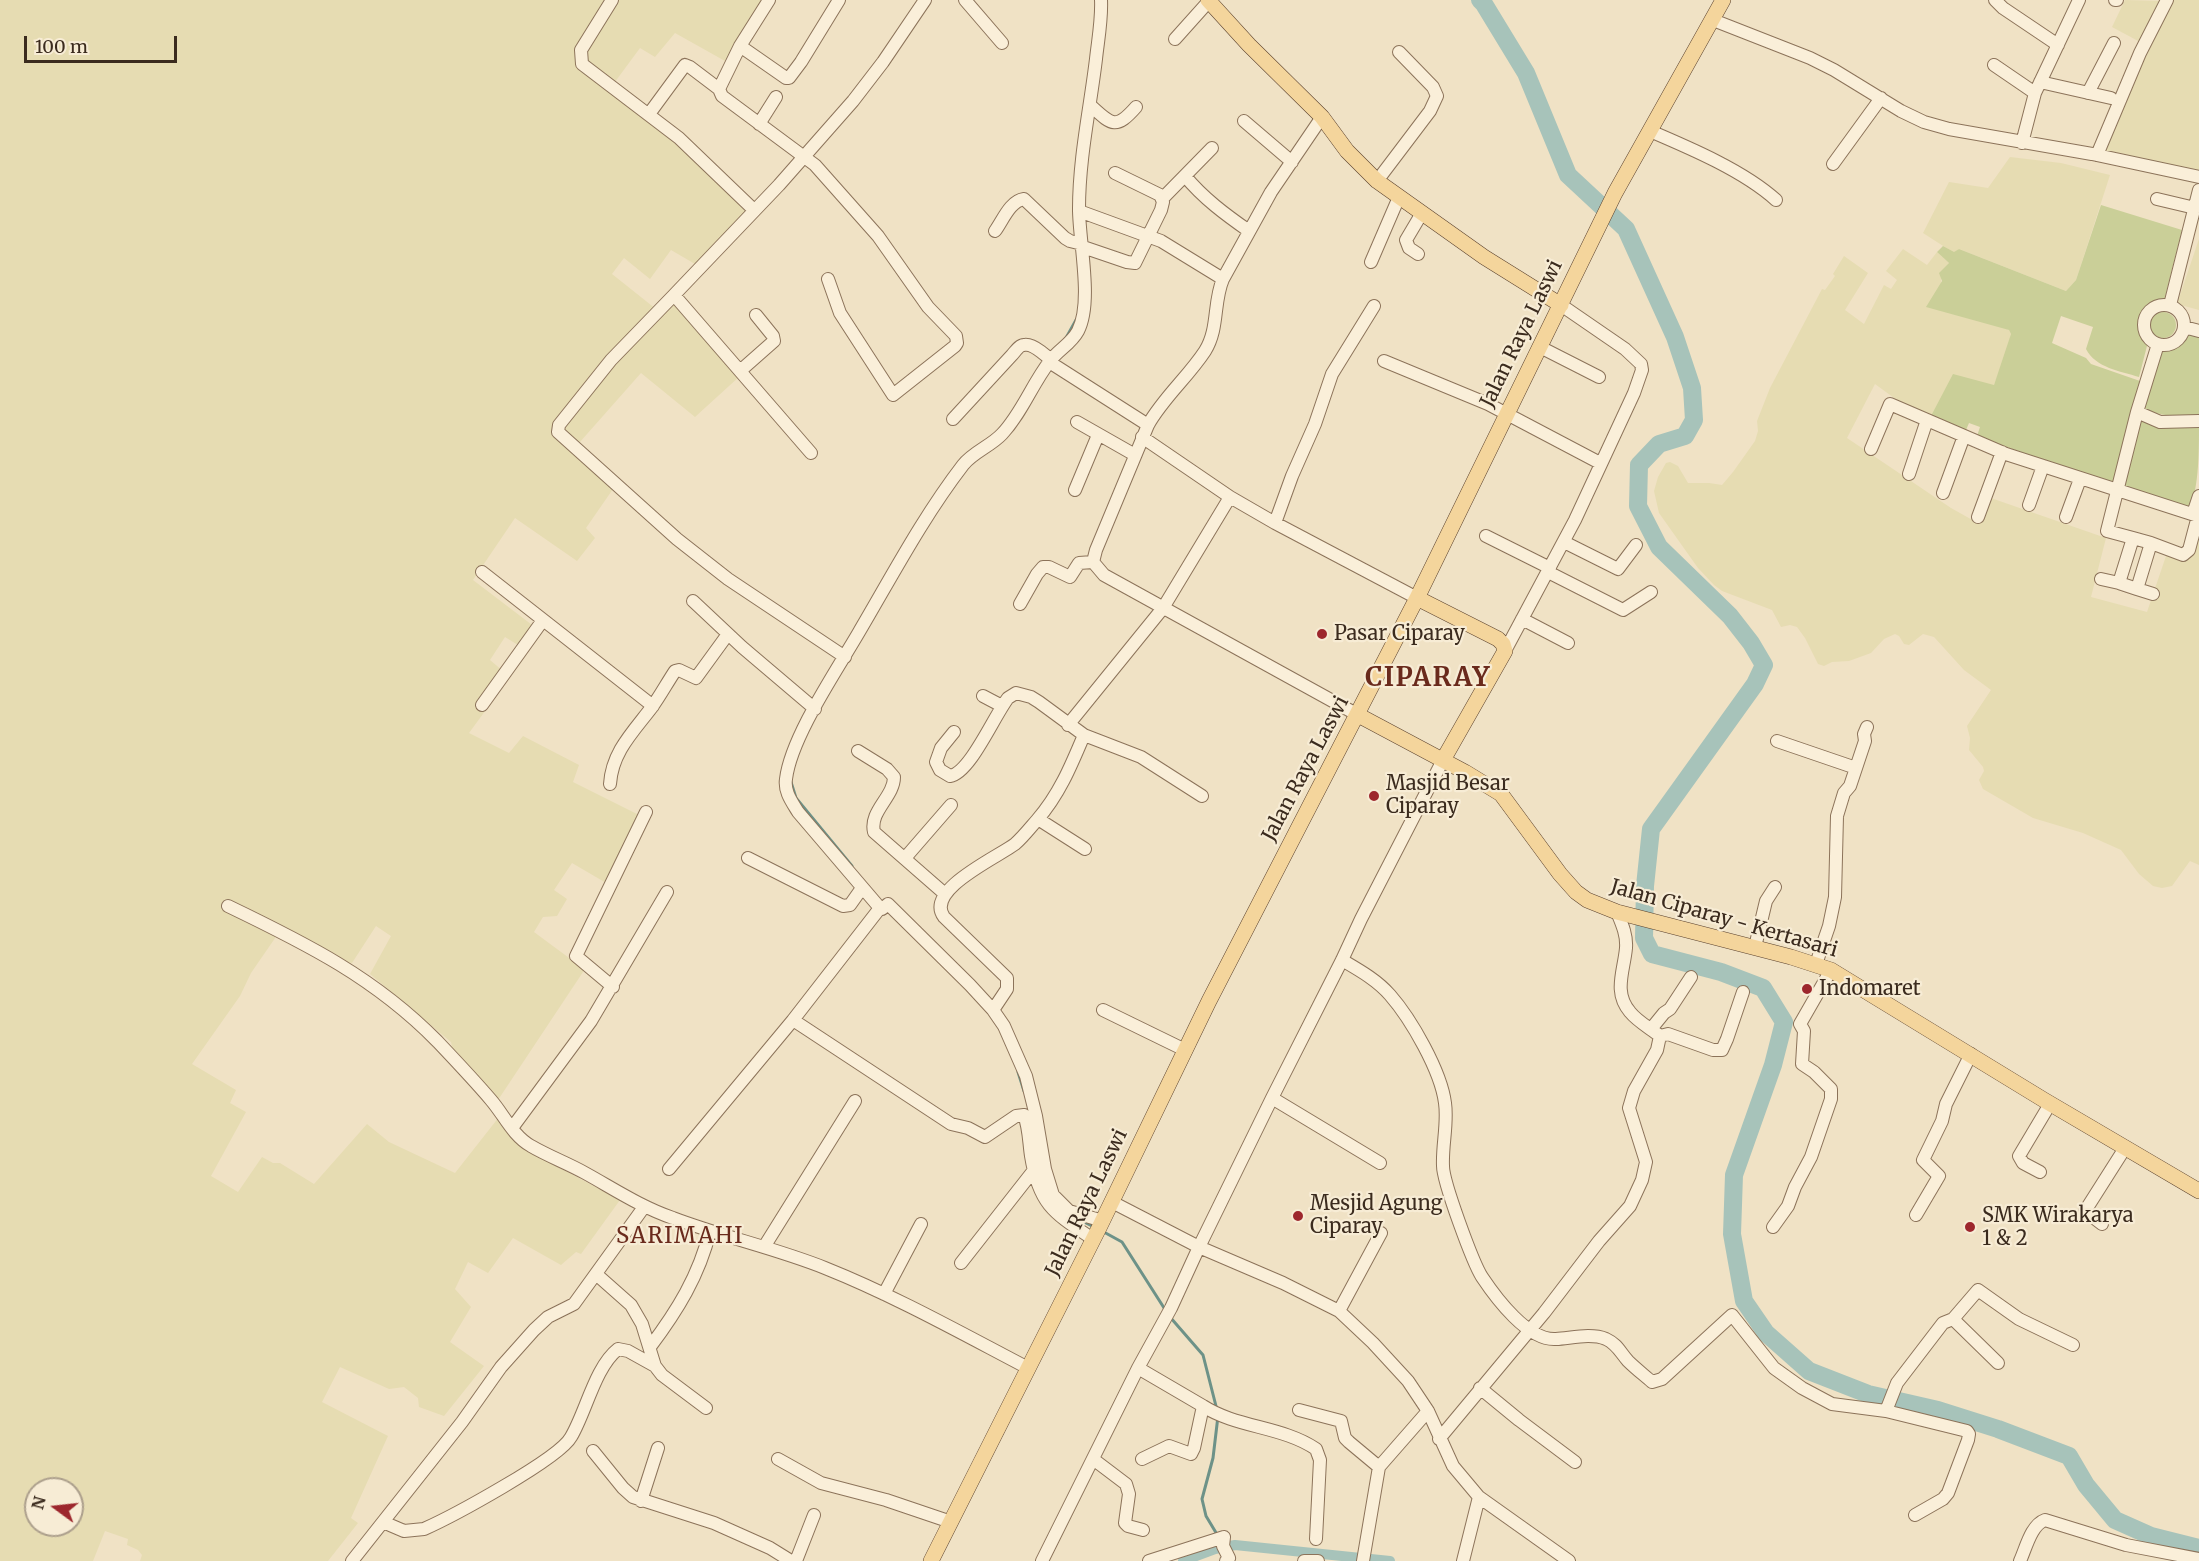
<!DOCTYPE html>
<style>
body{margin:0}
#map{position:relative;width:2199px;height:1561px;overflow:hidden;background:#f0e2c5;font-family:Merriweather,serif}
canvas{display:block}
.north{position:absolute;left:24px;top:1477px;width:60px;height:60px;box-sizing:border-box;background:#f7ecd5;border:2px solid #ac9f8c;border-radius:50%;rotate:285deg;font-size:16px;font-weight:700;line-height:24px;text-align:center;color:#3b2b1e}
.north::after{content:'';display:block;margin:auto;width:21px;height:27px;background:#9d272d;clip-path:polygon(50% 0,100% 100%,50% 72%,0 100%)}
.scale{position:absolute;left:24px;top:36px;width:153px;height:27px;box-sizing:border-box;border:3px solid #3b2b1e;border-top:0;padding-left:8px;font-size:18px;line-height:21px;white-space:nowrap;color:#3b2b1e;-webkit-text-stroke:4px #f7ecd5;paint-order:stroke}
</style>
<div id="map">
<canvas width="2199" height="1561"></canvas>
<div class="north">N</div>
<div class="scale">100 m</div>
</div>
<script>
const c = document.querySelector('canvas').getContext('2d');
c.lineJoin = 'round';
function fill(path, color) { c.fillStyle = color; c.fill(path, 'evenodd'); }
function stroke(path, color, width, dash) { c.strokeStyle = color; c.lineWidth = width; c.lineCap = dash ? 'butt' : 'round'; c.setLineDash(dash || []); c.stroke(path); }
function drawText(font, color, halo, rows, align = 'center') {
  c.font = font + ' Merriweather,serif'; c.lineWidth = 4.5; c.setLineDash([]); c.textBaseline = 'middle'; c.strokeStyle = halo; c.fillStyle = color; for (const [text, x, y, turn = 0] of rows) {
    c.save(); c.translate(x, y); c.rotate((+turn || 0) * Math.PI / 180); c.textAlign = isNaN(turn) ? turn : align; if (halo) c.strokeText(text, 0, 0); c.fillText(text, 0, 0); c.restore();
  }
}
const farmland = new Path2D(`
 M0,0H763L725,61L675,33L655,57L640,48L609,90L683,145L747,210L695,264L671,250L650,279L624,258L612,274L661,313L673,303L740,376L695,417L641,373L572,451L613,489L586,528L595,538L577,561L515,518L473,580L540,631L526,650L505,637L490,660L510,677L469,733L509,753L523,736L579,765L573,782L649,820L613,887L572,863L554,890L567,899L557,916L543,917L534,932L584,969L583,972L498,1100L454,1055L451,1042L370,974L391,936L376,926L352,963L347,962L282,928L251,973L240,996L192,1064L236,1090L230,1103L246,1112L211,1176L238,1192L262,1157L273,1163H280L314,1184L367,1124L389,1142L455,1173L499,1117L534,1154L620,1200L581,1254L576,1252L561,1265L513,1238L488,1273L468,1262L455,1289L471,1307L450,1342L484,1366L444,1416L419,1407L418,1398L404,1387L389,1389L340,1367L322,1402L388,1436L351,1518L358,1523L328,1561H140L142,1555L138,1550L127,1545L128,1539L105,1531L93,1561H0ZM36,1489H72V1525H36Z
 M2125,0L2161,1L2140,42L2112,27Z
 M2168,0H2199V174L2099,151Z
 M2010,157L2061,163L2110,175L2079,271L2076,280L2066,291L1959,249L1954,253L1923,233L1949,182L1988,188Z
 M2199,239V310L2177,304Z
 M1903,249L1927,265L1937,252L1949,263L1941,276V283L2009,330L2011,334L2007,352L1994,385L1931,416L1901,403L1875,384L1847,438L1951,508L1976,522L1988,497L2106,538L2091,597L2147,612L2166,556L2182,559L2199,522V865L2190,861L2172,886L2162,888L2153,886L2139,874L2121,850L2083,833L2033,818L1983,789L1979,780L1984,771L1983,767L1969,750L1970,738L1967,726L1991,690L1964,670L1934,637L1923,634L1909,645L1904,644L1899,636L1895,634L1884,639L1871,653L1849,661L1832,662L1824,666L1818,664L1805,638L1797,627L1790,625L1781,627L1772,610L1722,591L1714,585L1698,568L1659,513L1654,491L1658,477L1666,463L1670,462L1678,466L1688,483H1709L1722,485L1733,472L1755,441L1758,431L1757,421L1770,388L1822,289L1825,290L1835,276L1833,274L1844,256L1868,273L1845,310L1864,324L1884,285L1891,289L1897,280L1886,271Z`);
const green = new Path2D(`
 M2101,205L2182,230L2164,301L2163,303C2150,304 2146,308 2140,318L2143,337L2148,342L2139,377C2120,371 2096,368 2086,349L2093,327L2061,316L2052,343L2086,358L2091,364L2140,381L2116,484L2061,467L1977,436L1980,427L1969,423L1966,430L1931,416L1953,374L1994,385L2011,334L2009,330L1926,307L1942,281L1939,273L1949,263L1937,252L1943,246L1954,252L1959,249L2066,291L2076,280Z
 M2150 325a13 13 0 1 1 26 0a13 13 0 1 1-26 0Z
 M2188,332L2199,334V416C2180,417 2161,417 2144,408L2161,351C2174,350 2181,343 2188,332Z
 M2138,420L2199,425C2199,451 2199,486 2190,508L2123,487Z`);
const stream = new Path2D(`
 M1066,338L1076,320
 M791,782L796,798L852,866
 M1018,1072L1024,1091
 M1078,1219L1094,1227
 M1102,1231L1122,1242L1166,1311
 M1170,1317L1203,1355L1217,1410
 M1218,1416L1213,1458L1202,1499L1206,1516L1218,1536`);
const canal = new Path2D(`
 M1183,1561L1215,1549L1235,1545L1390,1561`);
const river = new Path2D(`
 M1480,0L1484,4L1526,73L1568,175L1626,229L1675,337L1692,388L1694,420L1685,436L1659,444L1639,465L1638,506L1659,547L1730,616L1751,643L1764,665L1755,684L1651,829L1645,886L1644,938L1652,954L1721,972L1763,988L1784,1022L1773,1065L1734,1175L1732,1234L1744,1301L1766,1333L1809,1371L1868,1394L1938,1410L1998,1429L2069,1456L2086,1485L2115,1520L2151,1536L2199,1548`);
const minor = new Path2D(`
 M612,0L581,50L582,64L679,138L754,210
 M965,0L1002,43
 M1101,0C1102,20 1098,40 1096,59C1090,109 1079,158 1079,209C1079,242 1093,302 1078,331C1071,344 1058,350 1050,361C1032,384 1022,413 1002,434C991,446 973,452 963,465C923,517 892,576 859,632C837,670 791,737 786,779C784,792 792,802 798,812L880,908L882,909L888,904L970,985L993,1010L1004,1026L1026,1076L1036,1116L1045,1169L1053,1195L1069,1211L1103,1221
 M1995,0L2003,8L2058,45
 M2115,0H2117
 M1713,20L1810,58L1834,70L1901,111L1924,122L1949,129L2092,154L2199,177
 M1175,39L1209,1
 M740,46L786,78H789L801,62L839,0
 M1994,65L2035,93
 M2040,82L2111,98
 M719,89L740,46L769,0
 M2088,93L2114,43
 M1090,105C1111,124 1115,131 1136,107
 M649,114L685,65L690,67L719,89L722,96L815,165L878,236L928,307L956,336L957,343L955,346L893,395L840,313L828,279
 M1322,117L1271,192L1223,279C1213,302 1219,329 1205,351C1188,377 1163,398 1148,425L1096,550L1093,562L1104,575L1358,715
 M1244,121L1292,162
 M759,124L776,97
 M1650,131C1690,148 1744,171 1776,200
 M2022,143L2035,93L2079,0
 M2097,155L2140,53L2167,0
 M1833,164L1881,98
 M1185,176C1203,198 1226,215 1249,231
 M1377,181L1430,111L1437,96L1433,87L1399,52
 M1163,198L1212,148
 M2157,199L2195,208
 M1079,211L1161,241L1223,279
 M995,231C1003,220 1010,201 1024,199L1065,238L1070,241L1082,244
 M1083,247L1127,262L1135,263L1161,210L1163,202L1160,195L1115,173
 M1418,254L1409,248L1406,240L1422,213
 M1371,262L1399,197
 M674,295L611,360L559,425L558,432L677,539L728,579L845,657
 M2144 325a20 20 0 1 1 40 0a20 20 0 1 1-40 0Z
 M2170,305L2199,190
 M2184,327L2199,331
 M1540,347L1599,377
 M1384,361L1488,404L1600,463
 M740,371L774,341L773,336L756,315
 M2137,412L2160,422L2199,421
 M953,419L1012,355C1015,352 1019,345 1024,345C1033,343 1050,358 1054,365L1148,425
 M1077,422L1135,455
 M1142,437L1230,497L1275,523L1417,598
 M1871,449L1890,404L2006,454L2198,516L2189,550L2183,555L2151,543
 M811,453L674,295L779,185L853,101L883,62L925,0
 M1909,474L1927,420
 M1075,490L1098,435
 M1943,493L1964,436
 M2029,505L2043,466
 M2193,514L2199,496
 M1978,517L2002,452
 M2066,517L2080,479
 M1275,523L1292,476L1315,424L1332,374L1374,306
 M1486,536L1550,568
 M2133,538L2151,543L2137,589L2119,583L2133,538L2107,531L2137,412L2158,344
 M1564,542L1618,569L1636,545
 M482,572L653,706
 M1548,572L1623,610L1651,592
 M2101,579L2119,583
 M2137,589L2153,594
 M693,601L742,647L815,709
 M1020,604L1037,574L1043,567H1049L1070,577L1079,563L1093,562
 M1522,619L1568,643
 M1505,651L1575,520L1634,393L1642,370L1641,364L1625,349L1561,305
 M983,696L1002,706
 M482,705L543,620
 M1068,725L1163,608L1230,497
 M954,732L941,748L936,762L940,770L950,776C970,773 994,716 1008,698L1016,693L1031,697L1039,702L1084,735L1141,757L1202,796
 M1777,741L1856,768
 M858,751L887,769L894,777C894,797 869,811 874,832L945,894
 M610,784C612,752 633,732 652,707C660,696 667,683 675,671L679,670L696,678L728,634
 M1038,819L1085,849
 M748,858L843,906L850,905L862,888
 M905,858L951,805
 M228,906C307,944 375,978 437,1041C455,1060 474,1080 491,1100C504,1115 513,1136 531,1146C548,1156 567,1163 585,1173C614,1189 641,1207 673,1218C723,1237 775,1248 825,1268C895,1296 961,1333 1028,1368
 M1755,947L1766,901L1775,887
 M1342,960C1359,970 1377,980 1390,995C1411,1019 1441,1071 1445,1103C1448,1123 1442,1145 1443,1166C1443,1182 1473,1263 1482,1277C1496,1298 1528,1341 1556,1339C1572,1338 1591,1333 1606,1339C1617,1344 1620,1352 1628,1361C1635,1368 1644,1375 1652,1382L1662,1379L1732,1315L1774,1368L1802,1388L1832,1404L1886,1411L1967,1431L1969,1434L1968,1440L1948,1493L1943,1499L1915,1515
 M1816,964L1829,926L1835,897L1837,816L1844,793L1850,786L1865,741L1864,734L1867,727
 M613,987L576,956L646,812
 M993,1010L1007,989V978L944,917C924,890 998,857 1015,844C1023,837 1030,828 1037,820C1059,795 1071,766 1084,735
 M1103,1010L1185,1050
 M793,1020L880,908
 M1651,1029L1664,1013L1670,1009L1691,977
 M1660,1036L1668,1034L1713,1050H1722L1727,1039L1743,992
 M1272,1098L1380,1163
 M512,1128L591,1021L667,892
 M669,1169L793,1020L951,1124L968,1128L985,1137L1016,1116L1024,1115C1029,1127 1029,1143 1031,1156C1039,1205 1054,1213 1093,1239
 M2040,1172L2023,1163L2019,1156L2050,1104
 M1112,1202L1199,1247L1283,1283L1339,1311L1373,1343L1408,1381L1428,1411L1453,1466L1479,1497L1569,1561
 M1916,1215L1939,1176L1923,1160L1942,1121L1946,1104L1971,1054
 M2102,1224L2085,1211L2125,1148
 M1773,1227L1788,1206L1795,1187L1811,1157L1831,1099V1089L1814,1072L1802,1064L1804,1031L1800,1024L1831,970
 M764,1247L855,1101
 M961,1263L1034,1170
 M596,1274L631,1305L642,1324L655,1366L662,1375L706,1408
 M884,1294L921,1224
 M1339,1311L1381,1233
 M1953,1319L1978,1290L2019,1319L2073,1345
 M650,1347C677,1311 699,1276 710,1231
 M1138,1368L1203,1406L1194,1448L1191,1454L1169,1446L1142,1459
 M1480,1388L1519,1420L1575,1462
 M1203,1406C1237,1428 1282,1426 1316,1449L1320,1460L1316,1539
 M1299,1410L1341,1421L1345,1438L1349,1442L1379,1467L1428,1411
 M1886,1411L1897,1383L1943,1323L1953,1319L1998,1363
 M1439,1439L1544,1313L1599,1241L1630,1206L1642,1180L1646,1162L1629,1108L1634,1091L1657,1050L1660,1036C1650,1028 1638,1022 1630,1012C1613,992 1624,971 1626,948C1627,935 1622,924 1617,912
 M593,1451L623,1488L633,1497L714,1523L770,1548L791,1561
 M778,1459L821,1483L886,1500L951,1522
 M1093,1459L1126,1484L1129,1494L1125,1523L1128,1526L1143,1530
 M641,1501L658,1448
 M383,1522L404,1531L424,1529C451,1517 559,1459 571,1437C586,1412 595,1367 618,1349L628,1351L655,1366
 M1224,1537L1223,1546L1229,1558L1226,1561
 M352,1561L462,1422L501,1367L534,1330L548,1317L574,1304L644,1207
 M796,1561L814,1515
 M1042,1561L1138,1368L1171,1308L1199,1247L1272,1098L1342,960L1361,919L1443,760
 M1149,1561L1224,1537
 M1304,1561H1318
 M1363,1561L1379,1467
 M1463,1561L1479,1497
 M2020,1561C2026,1548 2031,1525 2045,1520L2126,1545L2199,1559`);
const major = new Path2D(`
 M1208,0L1249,45L1322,117L1347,151L1377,181L1484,257L1561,305
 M1417,598L1498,639L1503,644L1505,651L1443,760
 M1358,715L1465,772L1501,794L1560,874L1576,892L1587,900L1617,912L1791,957L1831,970L2044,1100L2199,1191
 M931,1561L1100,1226L1209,1001L1417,598L1615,193L1723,0`);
const markers = [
 [1322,634,6,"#9d272d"],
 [1374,796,6,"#9d272d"],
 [1807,989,6,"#9d272d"],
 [1298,1216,6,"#9d272d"],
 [1970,1227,6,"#9d272d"]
];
const streetNames = [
 ["Jalan Raya Laswi",1522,334,-64],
 ["Jalan Raya Laswi",1306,769,-62],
 ["Jalan Ciparay - Kertasari",1724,919,16],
 ["Jalan Raya Laswi",1087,1203,-64]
];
const poiNames = [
 ["Pasar Ciparay",1334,634],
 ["Masjid Besar",1386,784],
 ["Ciparay",1386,807],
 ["Indomaret",1819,989],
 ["Mesjid Agung",1310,1204],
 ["Ciparay",1310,1227],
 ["SMK Wirakarya",1982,1216],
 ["1 & 2",1982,1239]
];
const quarterNames = [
 ["SARIMAHI",680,1237]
];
const districtNames = [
 ["CIPARAY",1428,679]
];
fill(farmland, '#e6dcb2');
fill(green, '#cacf98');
stroke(stream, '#6d9288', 3);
stroke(canal, '#a7c3ba', 10);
stroke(river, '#a7c3ba', 18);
stroke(minor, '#8c735a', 14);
stroke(major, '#5a412e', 16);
stroke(minor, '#faefd9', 12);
stroke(major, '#f4d59c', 15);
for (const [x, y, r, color] of markers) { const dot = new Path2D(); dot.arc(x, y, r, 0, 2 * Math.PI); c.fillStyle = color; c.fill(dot); stroke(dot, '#f7ecd5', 2); }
drawText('20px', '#3b2b1e', '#f7ecd5', streetNames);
drawText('20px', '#3b2b1e', '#f7ecd5', poiNames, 'left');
c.letterSpacing = '1.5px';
drawText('22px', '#6a2a1c', '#f7ecd5', quarterNames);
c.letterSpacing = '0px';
c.letterSpacing = '1.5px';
drawText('bold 26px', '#6a2a1c', '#f7ecd5', districtNames);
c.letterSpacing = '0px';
</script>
